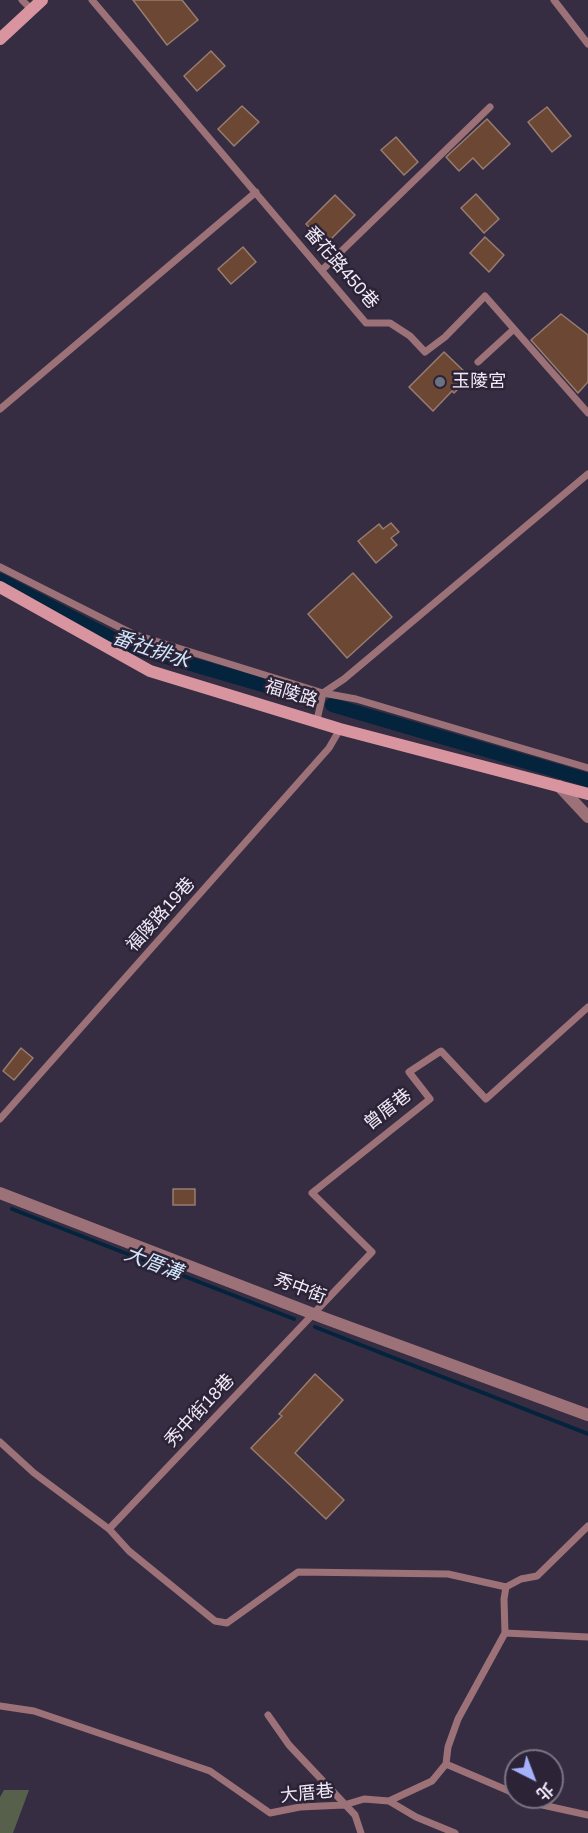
<!DOCTYPE html>
<meta charset="utf-8">
<style>
body{margin:0}
#map{position:relative;width:588px;height:1833px;overflow:hidden;background:#362d42;font-family:Helvetica,"Noto Sans TC",sans-serif}
canvas{display:block}
.north{position:absolute;left:504px;top:1749px;width:60px;height:60px;box-sizing:border-box;background:#2c2337;border:2px solid #7a7384;border-radius:50%;rotate:138deg;font-size:16px;font-weight:700;line-height:24px;text-align:center;color:#f0eaf8}
.north::after{content:'';display:block;margin:auto;width:21px;height:27px;background:#a4b2fc;clip-path:polygon(50% 0,100% 100%,50% 72%,0 100%)}
</style>
<div id="map">
<canvas width="588" height="1833"></canvas>
<div class="north">北</div>
</div>
<script>
const c = document.querySelector('canvas').getContext('2d');
c.lineJoin = 'round';
function fill(path, color) { c.fillStyle = color; c.fill(path, 'evenodd'); }
function stroke(path, color, width, dash) { c.strokeStyle = color; c.lineWidth = width; c.lineCap = dash ? 'butt' : 'round'; c.setLineDash(dash || []); c.stroke(path); }
function drawText(font, color, halo, rows, align = 'center') {
  c.font = font + ' Helvetica,"Noto Sans TC",sans-serif'; c.lineWidth = 5; c.setLineDash([]); c.textBaseline = 'middle'; c.strokeStyle = halo; c.fillStyle = color; for (const [text, x, y, turn = 0] of rows) {
    c.save(); c.translate(x, y); c.rotate((+turn || 0) * Math.PI / 180); c.textAlign = isNaN(turn) ? turn : align; if (halo) c.strokeText(text, 0, 0); c.fillText(text, 0, 0); c.restore();
  }
}
const green = new Path2D(`
 M4,1790H29L13,1833H0V1797Z`);
const stream = new Path2D(`
 M12,1209L294,1319
 M315,1327L588,1434`);
const canal = new Path2D(`
 M0,580L125,645L311,699
 M332,705L588,780`);
const building = new Path2D(`
 M133,0H182L198,20L167,45Z
 M211,51L225,66L197,91L184,76Z
 M242,106L259,122L234,146L218,129Z
 M547,107L571,136L552,152L528,122Z
 M487,119L510,144L483,169L473,158L459,171L446,157Z
 M396,137L418,162L404,175L381,150Z
 M476,194L499,219L484,233L461,208Z
 M335,195L355,215L326,244L306,224Z
 M485,237L504,255L489,272L470,253Z
 M243,247L256,262L231,284L218,269Z
 M561,314L588,335V382L578,393L531,340Z
 M444,352L470,377L454,393L452,391L433,411L409,387Z
 M391,523L399,532L391,538L397,545L376,563L358,541L379,524L383,529Z
 M353,573L392,617L347,658L308,614Z
 M21,1048L33,1058L14,1080L3,1071Z
 M173,1189H195V1205H173Z
 M315,1374L343,1400L295,1453L344,1500L326,1519L251,1448L282,1416L279,1414Z`);
const lane = new Path2D(`
 M22,0L32,10
 M92,0L366,323H390L410,336L425,352L445,337L485,296L588,413
 M554,0L588,44
 M322,270L490,107
 M478,362L514,329
 M0,409L256,192
 M0,567L133,634L323,693L356,699L588,768
 M317,720L323,693L344,679L588,474
 M0,1119L329,748L340,729
 M0,1442L34,1473L109,1529L129,1551L215,1621L227,1623L298,1572L448,1574L506,1587
 M109,1529L372,1252L312,1193L430,1099L409,1072L441,1051L486,1099L588,1007
 M505,1633L588,1637
 M0,1706L34,1711L210,1771L270,1813L300,1807L344,1805L364,1799L389,1801L432,1781L446,1764L448,1747L458,1719L505,1633L504,1599L506,1587L521,1579L537,1576L588,1526
 M268,1715L289,1745L355,1815L361,1833
 M446,1764L516,1794
 M522,1797L538,1804L588,1815
 M389,1801L416,1817L455,1833`);
const street = new Path2D(`
 M559,786L588,817
 M0,1193L324,1318L588,1415`);
const secondary = new Path2D(`
 M0,39L42,0
 M0,587L150,671L340,729L588,794`);
const markers = [
 [440,382,6,"#6b7280"]
];
const streetNames = [
 ["番花路450巷",341,268,49],
 ["福陵路",291,694,17],
 ["福陵路19巷",161,915,-48],
 ["曾厝巷",388,1110,-38],
 ["秀中街",300,1289,21],
 ["秀中街18巷",200,1411,-47],
 ["大厝巷",307,1794,-6]
];
const poiNames = [
 ["玉陵宮",452,382]
];
const waterNames = [
 ["番社排水",151,650,19],
 ["大厝溝",153,1264,21]
];
fill(green, '#56604a');
stroke(stream, '#03243c', 4);
stroke(canal, '#03243c', 14);
fill(building, '#6c4734');
stroke(building, '#987d70', 1.5);
stroke(lane, '#9c7278', 7);
stroke(street, '#9c7278', 12);
stroke(secondary, '#d895a0', 12);
for (const [x, y, r, color] of markers) { const dot = new Path2D(); dot.arc(x, y, r, 0, 2 * Math.PI); c.fillStyle = color; c.fill(dot); stroke(dot, '#2c2337', 2); }
drawText('18px', '#f0eaf8', '#2c2337', streetNames);
drawText('18px', '#f0eaf8', '#2c2337', poiNames, 'left');
drawText('italic 20px', '#d0e6fa', '#2c2337', waterNames);
</script>
